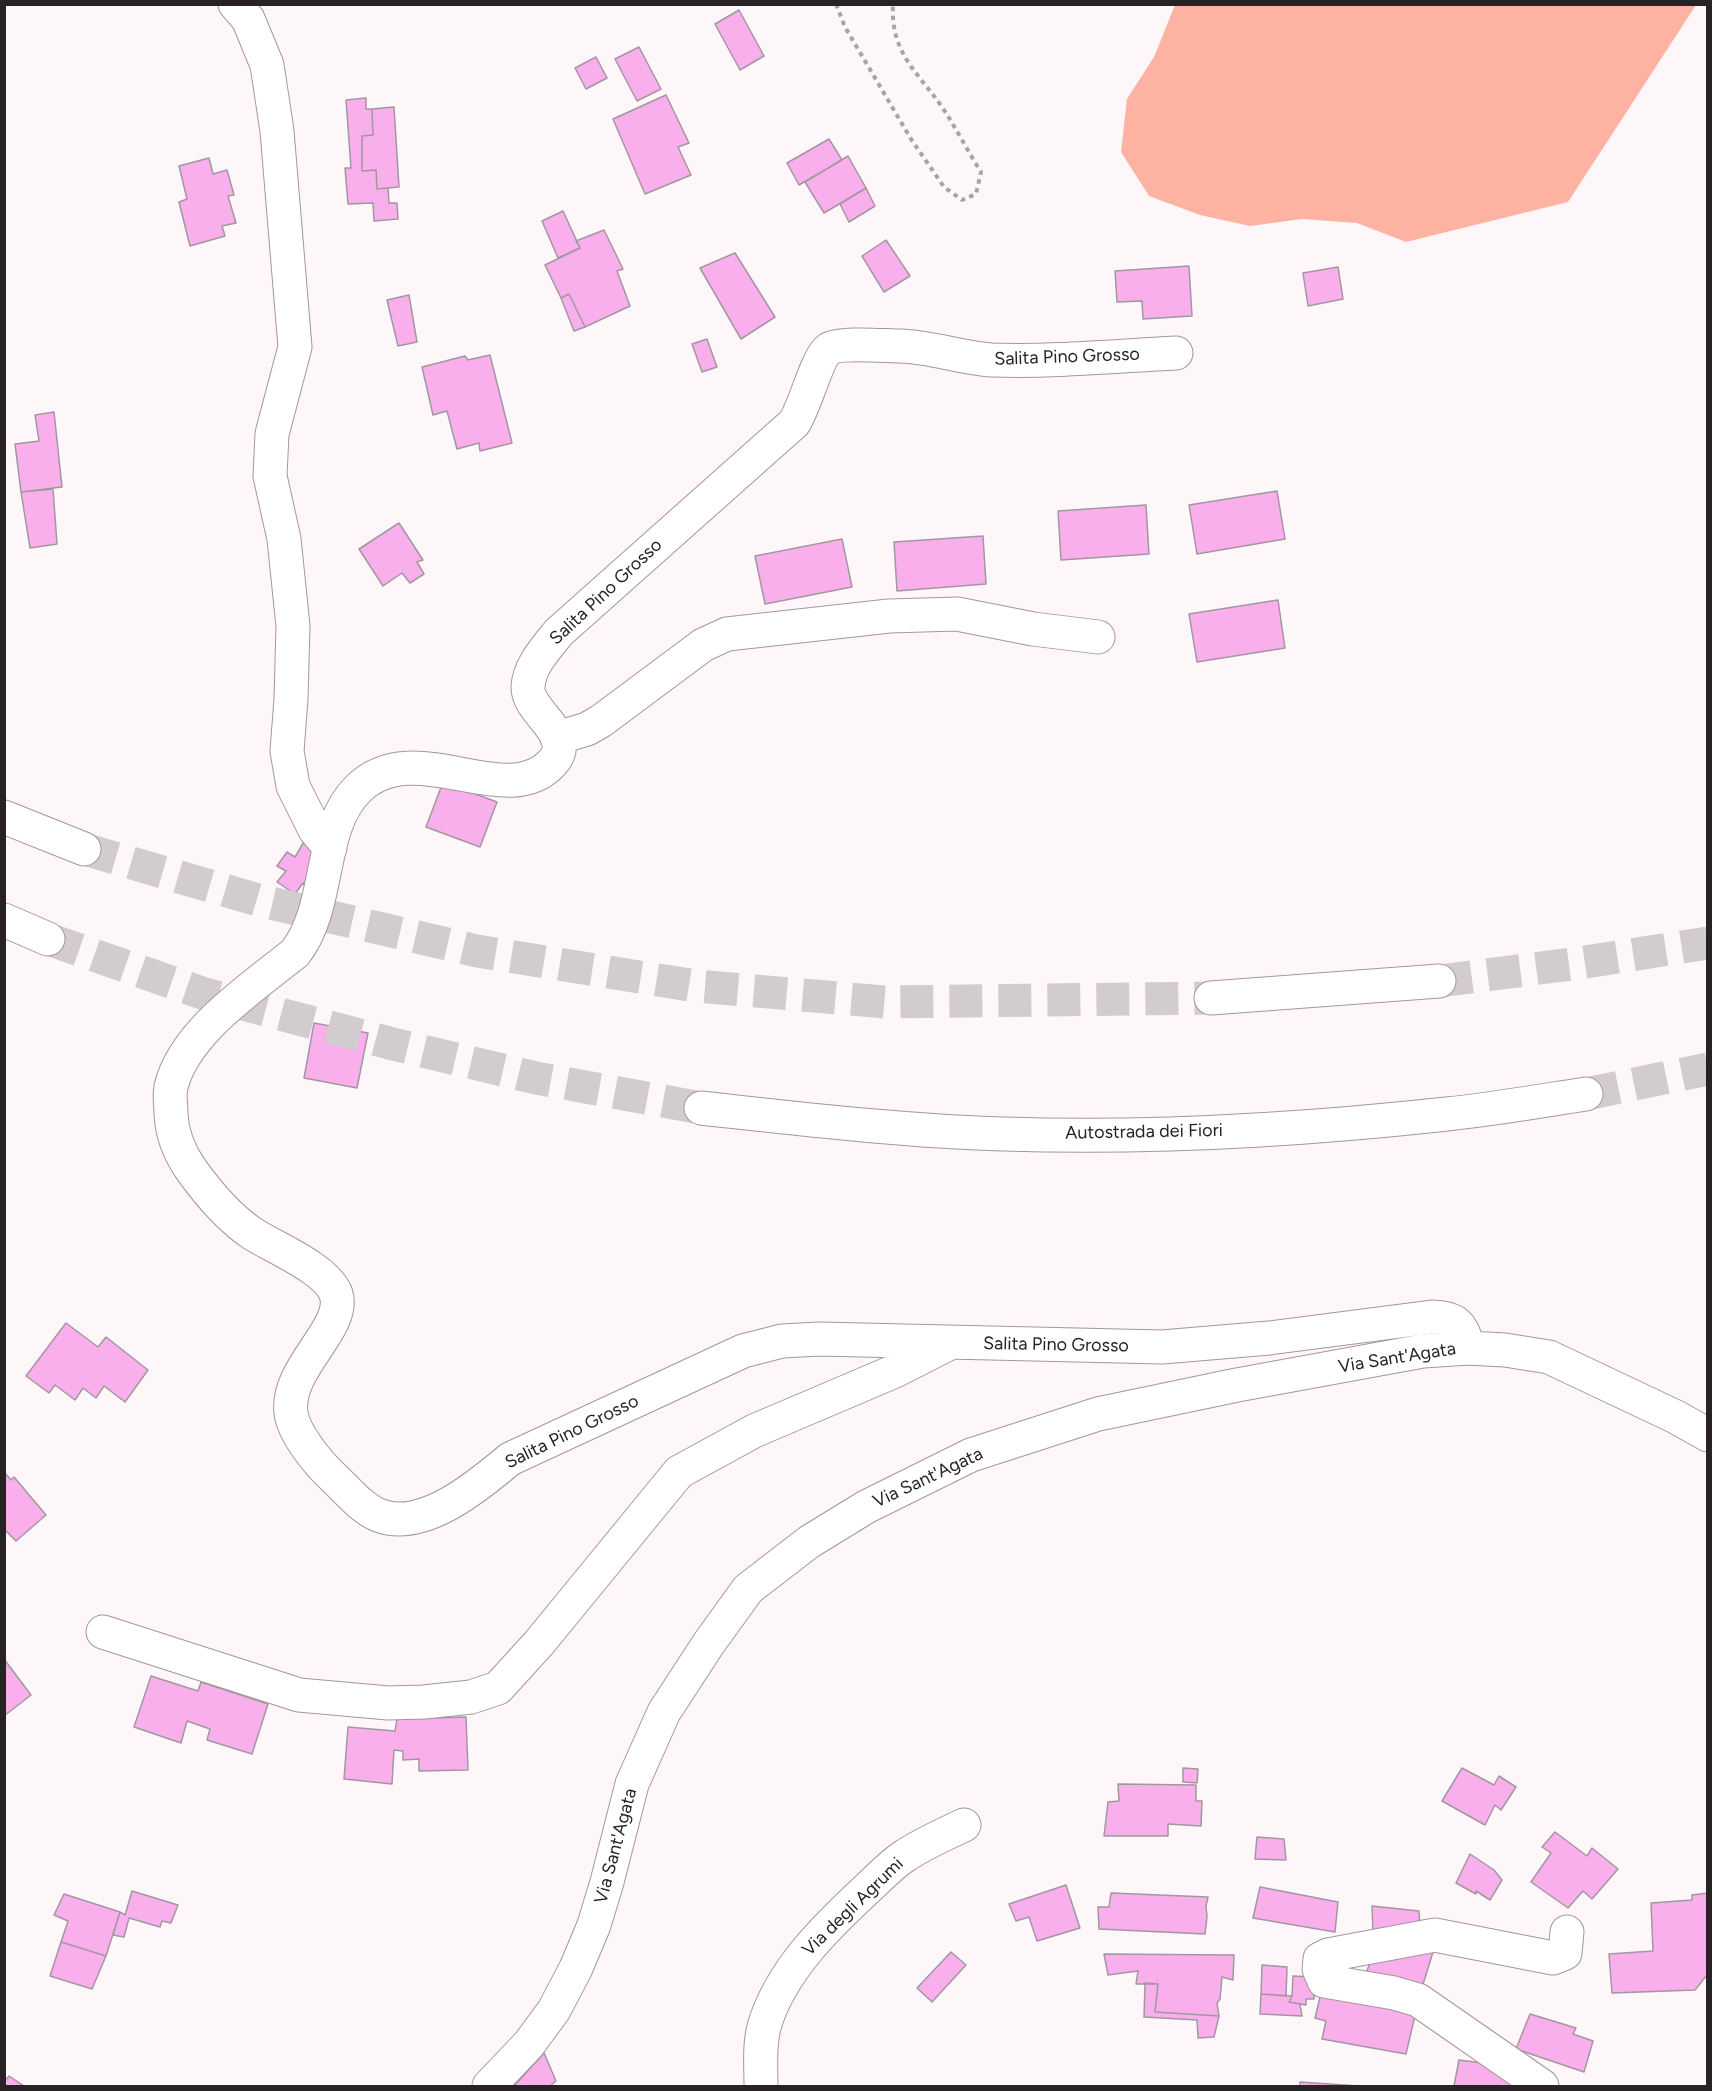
<!DOCTYPE html>
<style>
body{margin:0}
#map{position:relative;width:1712px;height:2091px;overflow:hidden;background:#fef7fa;font-family:Figtree,sans-serif}
canvas{display:block}
.frame{position:absolute;inset:0;border:6px solid #282224;pointer-events:none}
</style>
<div id="map">
<canvas width="1712" height="2091"></canvas>
<div class="frame"></div>
</div>
<script>
const c = document.querySelector('canvas').getContext('2d');
c.lineJoin = 'round';
function fill(path, color) { c.fillStyle = color; c.fill(path, 'evenodd'); }
function stroke(path, color, width, dash) { c.strokeStyle = color; c.lineWidth = width; c.lineCap = dash ? 'butt' : 'round'; c.setLineDash(dash || []); c.stroke(path); }
function drawText(font, color, halo, rows, align = 'center') {
  c.font = font + ' Figtree,sans-serif'; c.lineWidth = 6; c.setLineDash([]); c.textBaseline = 'middle'; c.strokeStyle = halo; c.fillStyle = color; for (const [text, x, y, turn = 0] of rows) {
    c.save(); c.translate(x, y); c.rotate((+turn || 0) * Math.PI / 180); c.textAlign = isNaN(turn) ? turn : align; if (halo) c.strokeText(text, 0, 0); c.fillText(text, 0, 0); c.restore();
  }
}
const forest = new Path2D(`
 M1175,5V4L1696,5L1568,202L1406,242L1357,223L1302,219L1250,226L1200,215L1149,196L1121,152L1127,99L1154,57Z`);
const building = new Path2D(`
 M739,10L764,56L740,70L715,24Z
 M639,47L661,89L637,101L615,59Z
 M596,57L607,78L586,89L575,68Z
 M666,95L689,143L678,147L691,175L645,194L613,119Z
 M366,98V109H372L373,135L362,136V171L376,170L377,189L388,188L389,203H397L398,219L374,221L373,203L348,204L345,168H351L346,100Z
 M394,107L399,187L377,189L376,170L362,171V136L373,135L372,109Z
 M829,139L842,160L799,185L787,163Z
 M848,156L866,188L824,213L805,182Z
 M209,158L213,174L227,170L234,195L228,196L236,223L222,226L225,236L190,246L179,202L187,199L179,166Z
 M866,188L875,206L849,222L840,204Z
 M563,211L580,248L558,258L542,221Z
 M604,230L623,269L617,271L630,306L585,327L569,294L561,298L545,265L580,248L576,241Z
 M886,240L910,276L884,292L862,256Z
 M735,253L775,317L741,339L700,268Z
 M1189,266L1192,316L1143,319L1142,301L1117,302L1115,271Z
 M1338,267L1343,299L1308,306L1303,273Z
 M569,294L585,327L574,331L561,298Z
 M409,295L417,342L398,346L387,300Z
 M707,339L717,367L702,372L692,344Z
 M490,355L512,443L480,451L479,443L457,449L447,411L433,415L422,367L465,356L468,360Z
 M54,412L62,487L21,492L15,444L39,441L35,415Z
 M53,489L57,544L30,548L21,492Z
 M1277,491L1285,539L1197,554L1189,505Z
 M1146,505L1149,554L1061,560L1058,511Z
 M399,523L423,560L417,562L424,574L410,583L402,573L383,586L359,549Z
 M983,536L986,584L897,591L894,542Z
 M842,539L852,587L765,604L755,556Z
 M1278,600L1285,648L1197,662L1189,614Z
 M443,782L497,802L480,847L426,827Z
 M305,840L324,861L305,886L303,883L295,894L277,882L286,871L277,866L287,852L295,857Z
 M314,1023L368,1033L357,1088L304,1078Z
 M66,1323L98,1347L106,1337L148,1370L125,1402L104,1386L96,1398L83,1388L75,1400L55,1385L49,1393L26,1376Z
 M4,1472L11,1480L14,1477L46,1515L16,1541L4,1529Z
 M4,1659L31,1695L4,1716Z
 M151,1676L198,1691L201,1682L268,1704L252,1754L207,1740L210,1729L187,1721L181,1743L134,1727Z
 M466,1717L468,1770L419,1771V1759L403,1760V1751L394,1750L392,1784L344,1779L348,1727L395,1731L397,1719Z
 M1183,1768L1198,1769L1197,1783L1183,1782Z
 M1462,1768L1494,1785L1499,1776L1516,1787L1501,1810L1495,1805L1485,1825L1442,1801Z
 M1118,1784L1196,1785V1801H1202L1201,1826L1168,1824V1836H1104L1108,1802L1119,1801Z
 M1555,1832L1587,1856L1592,1848L1618,1869L1592,1899L1583,1891L1568,1908L1531,1882L1551,1853L1542,1847Z
 M1257,1837L1284,1839L1286,1860L1255,1859Z
 M1470,1854L1494,1870L1502,1880L1490,1900L1476,1891V1894L1456,1883Z
 M1066,1885L1080,1928L1037,1941L1029,1917L1016,1921L1009,1904Z
 M1260,1887L1338,1902L1335,1932L1253,1918Z
 M132,1891L178,1905L171,1923L162,1921L160,1927L129,1918L124,1937L113,1935L120,1912L125,1915Z
 M1111,1893L1208,1897L1206,1906L1207,1917L1205,1934L1099,1929L1098,1907H1109Z
 M1708,1893L1707,1975L1695,1990L1612,1993L1609,1954L1653,1951L1651,1903L1692,1900V1895Z
 M64,1894L120,1912L106,1956L61,1942L68,1921L54,1915Z
 M1372,1906L1419,1911L1420,1928L1373,1933Z
 M61,1942L106,1956L92,1989L50,1976Z
 M1375,1949L1433,1952L1421,1991L1365,1976Z
 M951,1952L966,1965L932,2002L917,1988Z
 M1104,1954L1234,1955L1233,1980L1222,1977L1220,1999L1217,2003L1219,2016L1155,2012L1158,1984H1136L1138,1971L1108,1975Z
 M1262,1965L1287,1967L1286,1996L1261,1994Z
 M1293,1976L1315,1977L1314,1999H1306V2005L1289,2002L1292,1996Z
 M1145,1983L1158,1984L1155,2012L1219,2016L1214,2037L1198,2038L1197,2020L1144,2017Z
 M1322,1989L1417,2007L1406,2054L1322,2039L1326,2021L1315,2018Z
 M1261,1994L1292,1996L1289,2002L1300,2004L1302,2016L1260,2014Z
 M1530,2014L1576,2028L1573,2034L1593,2041L1584,2072L1516,2049Z
 M544,2053L556,2081L550,2086H514Z
 M1459,2060L1498,2065L1517,2086H1454Z
 M9,2076L24,2086H4V2082Z
 M1300,2082L1359,2086H1300Z`);
const motorwayTunnel = new Path2D(`
 M84,849L258,900L477,951L696,986L885,1002L1211,998
 M48,939L205,994L393,1044L536,1078L701,1108
 M1439,981L1579,963L1708,943
 M1586,1094L1708,1069`);
const path = new Path2D(`
 M836,4L845,27L911,139L944,187L962,200L976,194L981,172C969,153 958,132 946,113C921,74 890,56 893,4`);
const minor = new Path2D(`
 M235,4L248,19L267,65L277,131L295,347L272,434L270,476L284,539L293,626L291,699L287,751L293,786L315,830L330,848
 M1176,353C1115,356 1053,362 992,360C961,358 932,347 901,346C886,346 840,342 829,349C817,357 805,407 794,423L559,632C546,648 529,666 528,687C527,713 578,735 552,763C506,813 414,733 358,789C317,829 332,906 295,953C253,987 184,1032 171,1087C169,1095 171,1105 171,1114C172,1134 179,1152 190,1168C207,1192 229,1218 253,1234C275,1248 327,1269 336,1294C347,1328 285,1368 291,1413C294,1434 318,1463 333,1477C347,1490 360,1507 378,1515C422,1533 478,1486 510,1459L743,1351L782,1341L819,1339L1162,1347L1269,1338L1432,1317C1457,1318 1462,1324 1468,1348
 M557,738L587,729L601,721L703,645L727,634L889,616L957,614L1033,629L1098,637
 M103,1632L299,1695L388,1703L424,1702L471,1697L498,1688L539,1643L679,1472L754,1431L895,1371L948,1344
 M761,2086C761,2066 759,2046 764,2027C780,1971 827,1926 868,1888C879,1878 890,1866 903,1857C922,1844 943,1835 964,1825
 M1542,2086L1418,2000L1394,1993L1324,1981L1319,1969L1320,1959L1328,1955L1435,1935L1553,1958L1565,1953L1567,1932`);
const tertiary = new Path2D(`
 M489,2086L529,2044L554,2010L576,1968L594,1925L607,1882L632,1784L664,1712L709,1643L748,1589L809,1542L866,1507L971,1455L1098,1414L1237,1385L1423,1351L1468,1348L1505,1350L1549,1357L1676,1417L1708,1435`);
const motorway = new Path2D(`
 M4,817L84,849
 M4,920L48,939
 M1211,998L1439,981
 M701,1108C802,1119 902,1131 1004,1134C1152,1139 1300,1130 1447,1114C1494,1109 1540,1101 1586,1094`);
const streetNames = [
 ["Salita Pino Grosso",1067,357,-2],
 ["Salita Pino Grosso",606,592,-43],
 ["Autostrada dei Fiori",1144,1132,-1],
 ["Salita Pino Grosso",1056,1345,1],
 ["Via Sant'Agata",1397,1358,-9],
 ["Salita Pino Grosso",572,1432,-26],
 ["Via Sant'Agata",928,1478,-25],
 ["Via Sant'Agata",616,1846,-75],
 ["Via degli Agrumi",853,1907,-44]
];
fill(forest, '#feb2a2');
fill(building, '#f9afec');
stroke(building, '#a297a0', 1.5);
stroke(motorwayTunnel, '#d3cccf', 33, [33, 16]);
stroke(minor, '#a5969c', 35);
stroke(tertiary, '#a5969c', 35);
stroke(motorway, '#a5969c', 35);
stroke(path, '#a9a3a5', 4, [4.5, 4.5]);
stroke(minor, '#fff', 33);
stroke(tertiary, '#fff', 33);
stroke(motorway, '#fff', 33);
drawText('18px', '#282224', '#fff', streetNames);
</script>
